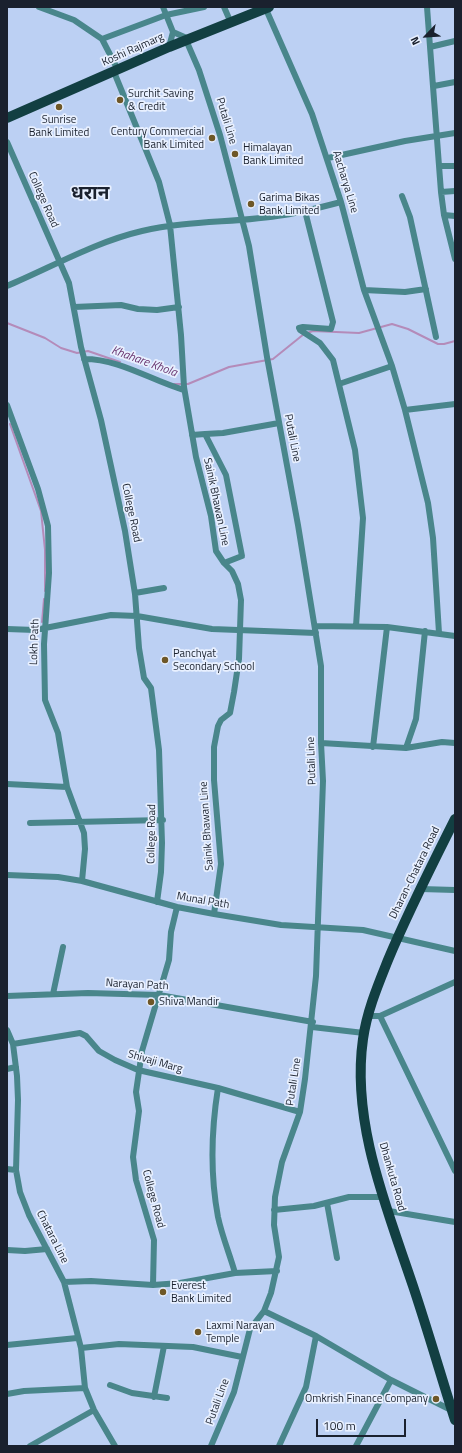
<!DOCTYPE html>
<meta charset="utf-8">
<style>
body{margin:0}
#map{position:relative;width:462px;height:1453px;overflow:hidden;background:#bcd0f3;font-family:"Titillium Web",sans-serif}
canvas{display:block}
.frame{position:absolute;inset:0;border:8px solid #1a212e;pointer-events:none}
.north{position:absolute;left:406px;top:16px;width:40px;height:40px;-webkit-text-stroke:3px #e8f0ff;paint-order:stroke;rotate:245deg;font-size:11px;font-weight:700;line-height:16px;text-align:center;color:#1a212e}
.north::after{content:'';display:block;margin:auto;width:14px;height:18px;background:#1a212e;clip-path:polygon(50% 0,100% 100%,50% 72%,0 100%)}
.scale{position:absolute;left:316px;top:1419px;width:90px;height:18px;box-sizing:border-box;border:2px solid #1a212e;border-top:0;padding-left:5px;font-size:12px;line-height:14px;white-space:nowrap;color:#1a212e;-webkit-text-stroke:3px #e8f0ff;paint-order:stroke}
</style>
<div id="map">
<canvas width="462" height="1453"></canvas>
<div class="frame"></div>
<div class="north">N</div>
<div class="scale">100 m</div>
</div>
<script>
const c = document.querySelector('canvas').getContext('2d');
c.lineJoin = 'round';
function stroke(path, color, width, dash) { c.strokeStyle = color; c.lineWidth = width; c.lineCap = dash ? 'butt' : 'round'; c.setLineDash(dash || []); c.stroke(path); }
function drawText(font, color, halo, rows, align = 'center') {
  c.font = font + ' "Titillium Web","Noto Sans Devanagari",sans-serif'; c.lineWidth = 3.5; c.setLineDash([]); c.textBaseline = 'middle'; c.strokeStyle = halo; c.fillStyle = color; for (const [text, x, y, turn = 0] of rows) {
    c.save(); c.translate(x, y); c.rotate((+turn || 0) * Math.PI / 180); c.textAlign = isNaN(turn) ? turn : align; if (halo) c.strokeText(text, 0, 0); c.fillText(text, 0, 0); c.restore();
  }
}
const stream = new Path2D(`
 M7,323L45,338L61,348L77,353L88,351L120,362
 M174,384H188L229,367L273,359L304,334L313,331L359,333L392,324L408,329L438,344H444L455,341
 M10,424L41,511L45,550V591
 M42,622L44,599`);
const street = new Path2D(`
 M39,7L74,20L102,39
 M163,7L173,32L169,47
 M224,7L231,23
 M265,7L312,114L341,202L364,290L392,366L405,410L428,503L433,538L439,633
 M427,7L441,192L444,215L455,259
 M173,32L189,39
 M102,39L166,15L204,7
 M102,39L118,70
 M186,40L199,70L220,135L249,246L267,357L298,525L321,666V743L323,781L316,976L305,1079L300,1112L282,1162L275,1197L274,1225L279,1257L271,1293L264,1311L250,1329L234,1392L211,1446
 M430,47L455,41
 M114,72L159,182L170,225L181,335L184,387L196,457L211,516L216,551L224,563L232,571L238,584L241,600L239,659L234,692L230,713L221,720L218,726L214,747V780L221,864L214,914
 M434,86L455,82
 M7,142L69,283L81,347L101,420L125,531L135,594L139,648L144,678L151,688L159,750L162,843L161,872L157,902
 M328,158L405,141L455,133
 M439,166H455
 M441,192L455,191
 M402,196L410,217L436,337
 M305,211L333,322L331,329L303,327L299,328L300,330L320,343L333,360L355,450L363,518L356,626
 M444,215L455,216
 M7,286C52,267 95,242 142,231C189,220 237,223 284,215C303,212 322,207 341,202
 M364,290L405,292L426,289
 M74,307L121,305L138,309L157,310L179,307
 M84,359C120,359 150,380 184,390
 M339,384L392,366
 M7,405L38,489L48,526L49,573L44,644L45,700L58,733L67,787L84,833L85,849L82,881
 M405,410L455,404
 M205,434L223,433L279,423
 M192,435L205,434L226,475L242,556L224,563
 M135,593L164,588
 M316,626L387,627L455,636
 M7,629L35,630L111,615L137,616L212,629L316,633
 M321,743L406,748L442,742L455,743
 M373,747L387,627
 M406,748L416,719L425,631
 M7,784L67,787
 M30,823L163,820
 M7,875L58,877L82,881L177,907L214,914L281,925L363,930L455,951
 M421,889L455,890
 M53,994L63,947
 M7,996L88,993L159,995L313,1022
 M368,1016H380L455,982
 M380,1016L455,1171
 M312,1027L364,1033
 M7,1030L13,1044L17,1076L18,1100L16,1170L20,1192L29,1215L64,1282L81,1348L85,1388L94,1410L115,1446
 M13,1044L80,1033L86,1036L99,1051L115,1060L138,1070L218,1088L300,1112
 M7,1069L16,1067
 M218,1088C211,1132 210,1174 218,1217C222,1236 230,1255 235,1273
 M7,1169L16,1170
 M327,1203L337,1258
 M274,1210L314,1206L349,1197H384
 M389,1211L455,1222
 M7,1250L25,1251L47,1249
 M64,1282L91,1281L153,1285L180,1283L235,1273L277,1271
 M153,1285L154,1240L136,1180L133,1157L139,1111L136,1092L142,1051L169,960L171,932L177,907
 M264,1311L316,1336L391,1380L453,1411
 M7,1345L77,1338
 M81,1348L119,1344L193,1347L242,1357
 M110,1385L132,1393L167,1398
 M7,1394L24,1391L85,1388
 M154,1397L164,1346
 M30,1446L94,1410
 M279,1446L306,1387L316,1336
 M356,1446L391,1380`);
const primary = new Path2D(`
 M7,118L169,47L269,7
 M455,819C432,865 408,912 388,960C378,985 367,1011 363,1039C351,1123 387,1208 413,1286C428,1331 441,1376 455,1420`);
const markers = [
 [120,100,4,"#6e5727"],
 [59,107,4,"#6e5727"],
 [212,138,4,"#6e5727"],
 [235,154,4,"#6e5727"],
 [251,204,4,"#6e5727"],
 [165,660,4,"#6e5727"],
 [151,1002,4,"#6e5727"],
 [163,1292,4,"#6e5727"],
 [198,1332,4,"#6e5727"],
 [436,1399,4,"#6e5727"]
];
const streetNames = [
 ["Koshi Rajmarg",133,50,-24],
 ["Putali Line",226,121,73],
 ["Aacharya Line",345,182,73],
 ["College Road",43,200,66],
 ["Putali Line",292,438,79],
 ["Sainik Bhawan Line",216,502,78],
 ["College Road",131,513,78],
 ["Lokh Path",35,642,-88],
 ["Putali Line",312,761,-92],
 ["Sainik Bhawan Line",207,826,-94],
 ["College Road",152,834,-89],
 ["Dharan-Chatara Road",415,873,-64],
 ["Munal Path",203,901,10],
 ["Narayan Path",137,985,3],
 ["Shivaji Marg",155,1062,16],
 ["Putali Line",294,1082,-81],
 ["Dhankuta Road",392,1177,74],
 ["College Road",153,1199,75],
 ["Chatara Line",52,1237,63],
 ["Putali Line",218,1402,-70]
];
const poiNames = [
 ["Surchit Saving",128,94],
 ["& Credit",128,107],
 ["Sunrise",59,120,"center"],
 ["Bank Limited",59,133,"center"],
 ["Century Commercial",204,132,"right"],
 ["Bank Limited",204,145,"right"],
 ["Himalayan",243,148],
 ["Bank Limited",243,161],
 ["Garima Bikas",259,198],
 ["Bank Limited",259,211],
 ["Panchyat",173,654],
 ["Secondary School",173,667],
 ["Shiva Mandir",159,1002],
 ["Everest",171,1286],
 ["Bank Limited",171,1299],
 ["Laxmi Narayan",206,1326],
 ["Temple",206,1339],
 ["Omkrish Finance Company",428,1399,"right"]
];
const waterNames = [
 ["Khahare Khola",144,362,20]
];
const townNames = [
 ["धरान",90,194]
];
stroke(stream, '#b48bb9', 2);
stroke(street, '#49868b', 6);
stroke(primary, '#123f42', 10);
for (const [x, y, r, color] of markers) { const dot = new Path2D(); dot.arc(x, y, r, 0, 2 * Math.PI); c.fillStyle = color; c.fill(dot); stroke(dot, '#e8f0ff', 1.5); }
drawText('11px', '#1a212e', '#e8f0ff', streetNames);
drawText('11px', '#1a212e', '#e8f0ff', poiNames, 'left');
drawText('italic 12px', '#6a3771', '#e8f0ff', waterNames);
drawText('bold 19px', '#1a212e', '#e8f0ff', townNames);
</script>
